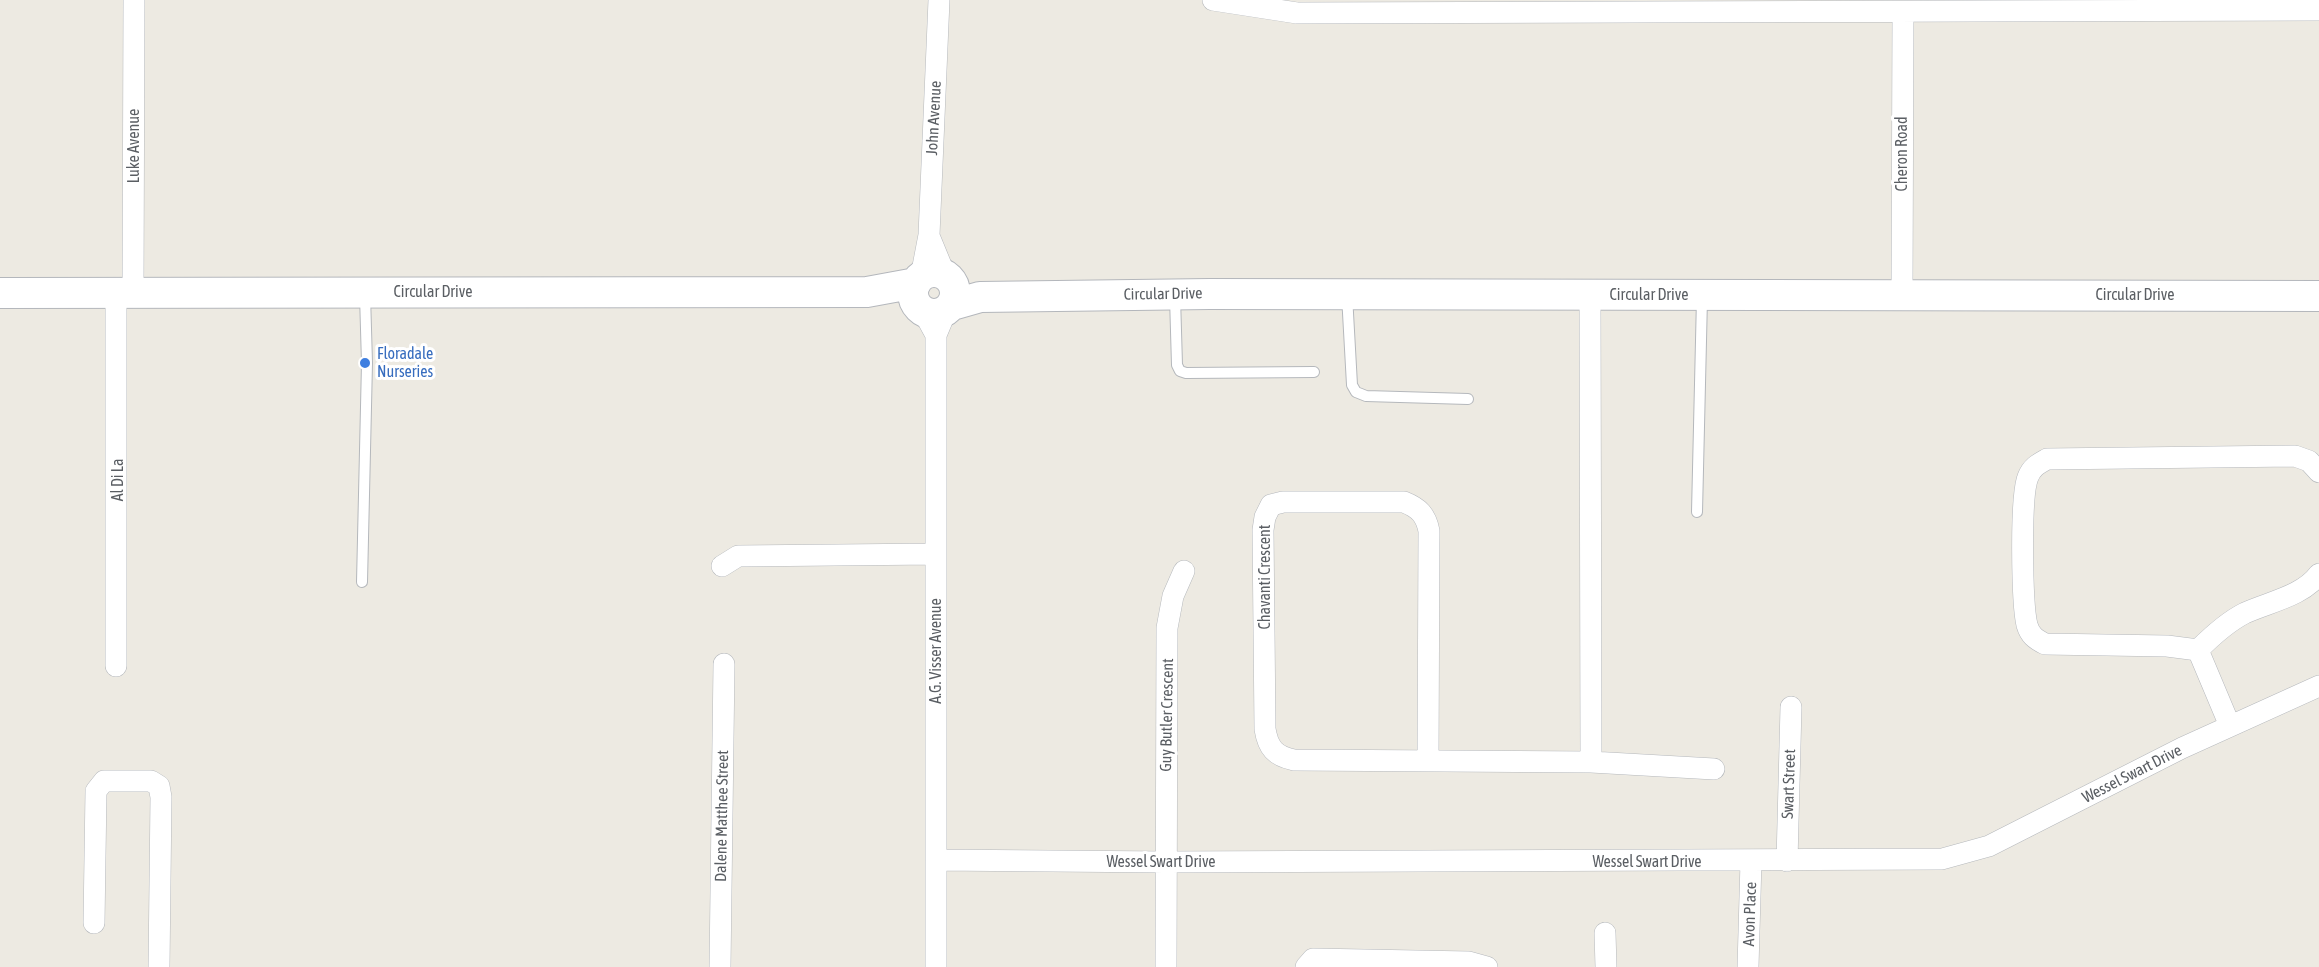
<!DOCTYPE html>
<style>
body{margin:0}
canvas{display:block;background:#edeae2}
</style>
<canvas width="2319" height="967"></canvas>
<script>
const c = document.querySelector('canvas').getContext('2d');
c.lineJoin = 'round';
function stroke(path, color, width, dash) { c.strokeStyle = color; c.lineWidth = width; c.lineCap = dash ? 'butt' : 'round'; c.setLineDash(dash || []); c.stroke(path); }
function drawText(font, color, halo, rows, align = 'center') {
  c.font = font + ' "Asap Condensed",sans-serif'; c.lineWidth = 6; c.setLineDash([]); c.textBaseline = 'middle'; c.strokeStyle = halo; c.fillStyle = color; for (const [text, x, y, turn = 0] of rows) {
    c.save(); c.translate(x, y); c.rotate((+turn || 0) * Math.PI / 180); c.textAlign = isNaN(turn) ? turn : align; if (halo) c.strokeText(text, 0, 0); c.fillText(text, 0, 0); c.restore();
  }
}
const lane = new Path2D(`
 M1347,295L1352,385L1356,392L1366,396L1468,399
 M1175,297L1177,365L1180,371L1186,373L1314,372
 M1697,512L1702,298
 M362,582L367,363L365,295`);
const street = new Path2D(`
 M1213,0L1297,13L2319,10
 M929,236L945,275
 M921,277L929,235L939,0
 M133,293L134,0
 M116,294V666
 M1590,295L1591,762
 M1902,295L1903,13
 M923,311L936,335
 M722,566L738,556L935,554
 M2198,650L2167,646L2045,644C2035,639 2030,635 2027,625C2022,604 2020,496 2028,477C2032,467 2038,464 2047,459L2295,456L2309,461L2319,472
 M2198,650C2212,636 2227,622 2245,613C2269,602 2303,596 2319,574
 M2198,650L2230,726
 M1428,761L1429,531C1426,515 1419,508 1404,502H1283L1271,505L1265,517L1263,530L1265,729C1268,748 1275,756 1294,760L1591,762L1714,769
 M936,860L1165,862L1942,859L1989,846L2182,748L2319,686
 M1787,861L1791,707
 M94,923L96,791L104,781H151L159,786L161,797L159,967
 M1605,933L1606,967
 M720,967L724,664
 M936,967V335L946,311
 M1166,967L1167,628L1173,596L1184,571
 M1306,967L1313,959L1469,962L1487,967
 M1748,967L1751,861`);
const secondary = new Path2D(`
 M913 293a21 21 0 1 1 42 0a21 21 0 1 1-42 0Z
 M0,293L867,292L916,283
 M952,305L980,297L1210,294L2319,296`);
const markers = [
 [365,363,6,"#3f7fe0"]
];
const streetNames = [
 ["John Avenue",934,118,-87],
 ["Luke Avenue",134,146,-90],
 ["Cheron Road",1902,154,-90],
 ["Circular Drive",433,292],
 ["Circular Drive",1163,294,-1],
 ["Circular Drive",1649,295],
 ["Circular Drive",2135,295],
 ["Al Di La",118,480,-90],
 ["Chavanti Crescent",1265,577,-90],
 ["A.G. Visser Avenue",936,651,-90],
 ["Guy Butler Crescent",1167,715,-89],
 ["Wessel Swart Drive",2132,774,-27],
 ["Swart Street",1789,784,-88],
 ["Dalene Matthee Street",722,816,-89],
 ["Wessel Swart Drive",1161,862],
 ["Wessel Swart Drive",1647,862],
 ["Avon Place",1750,914,-88]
];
const shopNames = [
 ["Floradale",377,354],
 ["Nurseries",377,372]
];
stroke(lane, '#b5b8bc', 12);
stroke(street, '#b5b8bc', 22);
stroke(secondary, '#b4b7bc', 32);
stroke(lane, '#fff', 10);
stroke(street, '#fff', 21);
stroke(secondary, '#fff', 30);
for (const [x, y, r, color] of markers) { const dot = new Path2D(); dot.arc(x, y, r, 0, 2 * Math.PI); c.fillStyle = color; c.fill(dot); stroke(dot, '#fff', 2); }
drawText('16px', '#5a5e63', '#fff', streetNames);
drawText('16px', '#366cbe', '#fff', shopNames, 'left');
</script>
